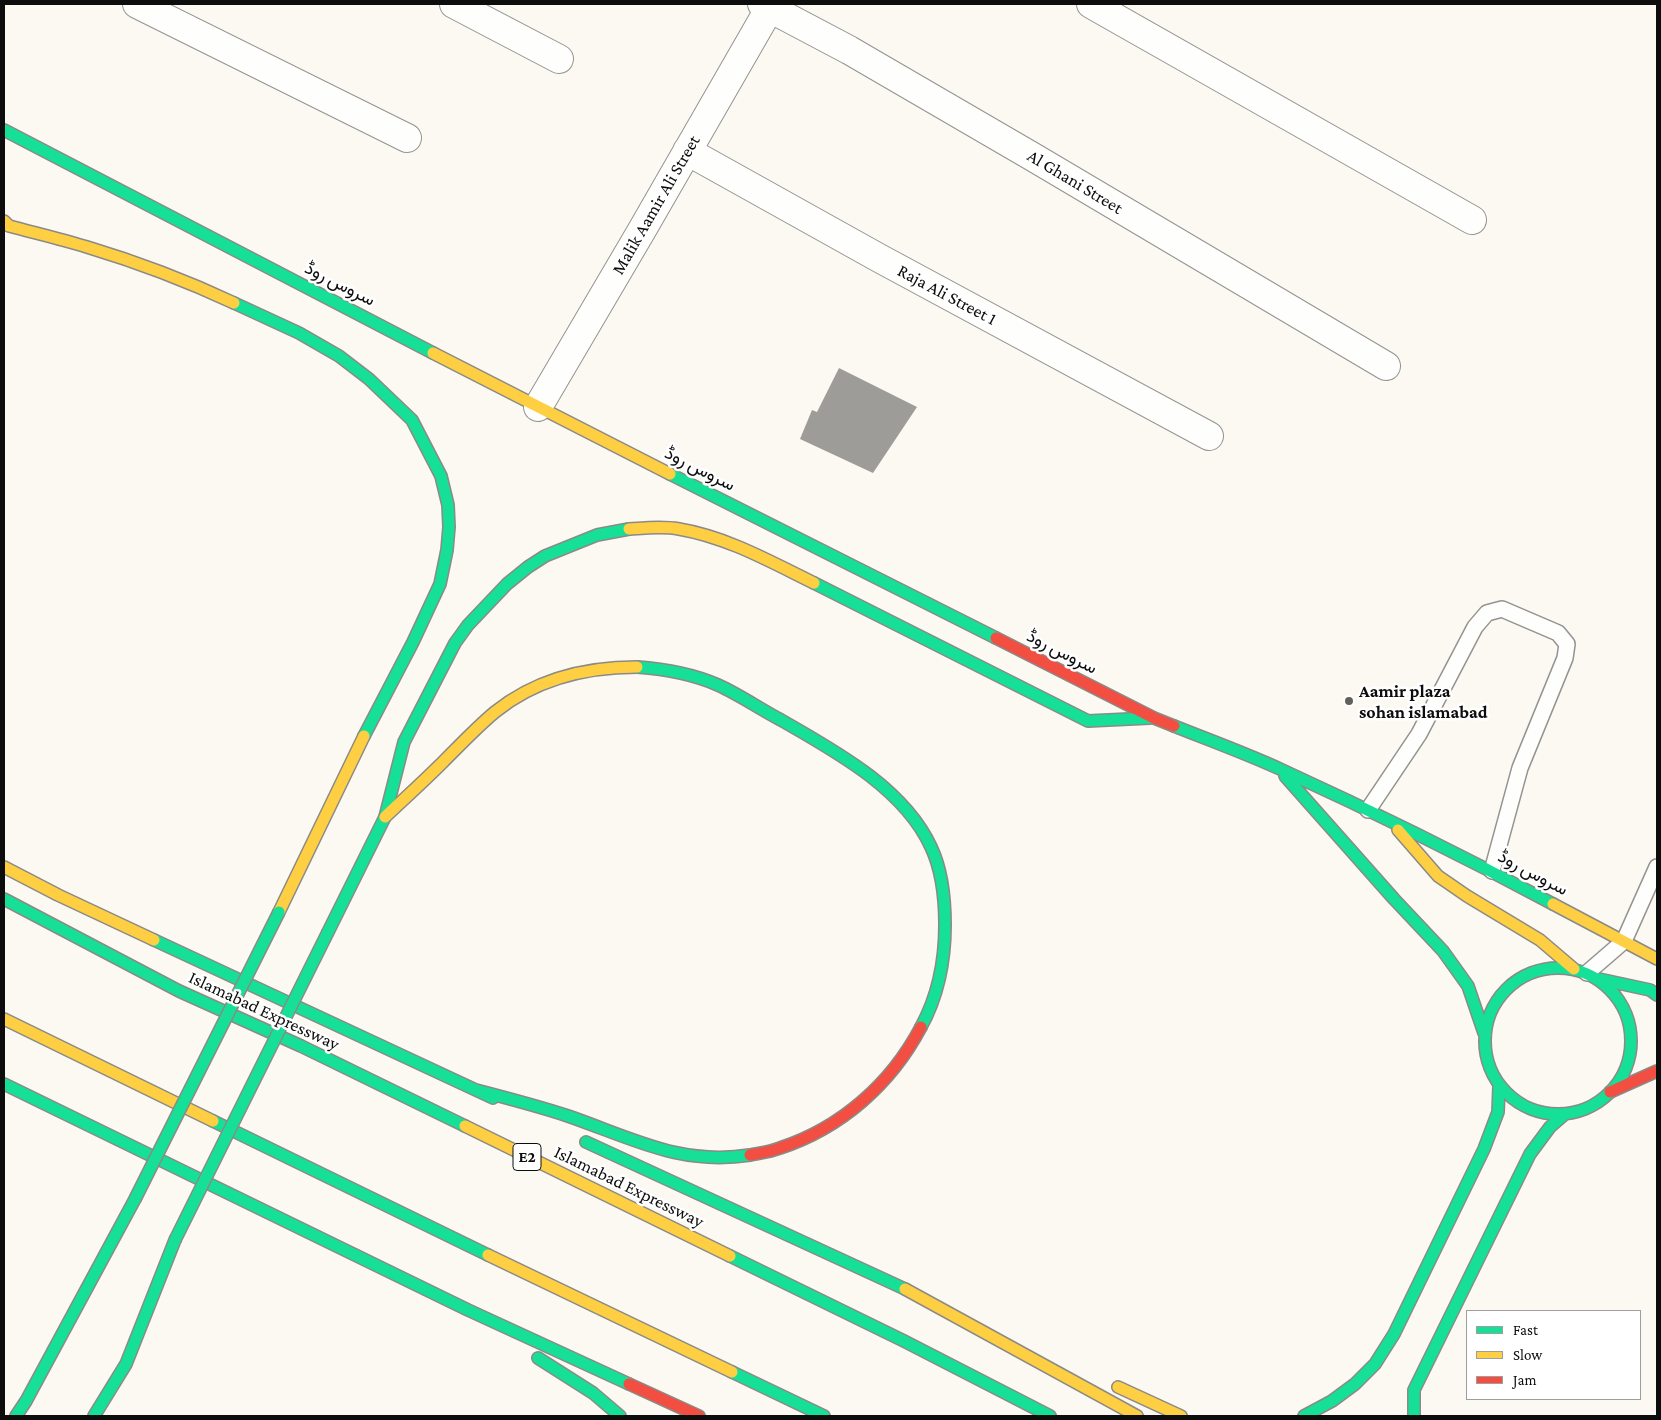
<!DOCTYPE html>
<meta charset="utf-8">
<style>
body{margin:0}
#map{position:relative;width:1661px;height:1420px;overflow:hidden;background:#fbf9f2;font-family:"Crimson Pro",serif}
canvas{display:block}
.frame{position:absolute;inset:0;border:5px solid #0d0d0d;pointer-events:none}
.legend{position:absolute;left:1466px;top:1310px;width:175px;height:90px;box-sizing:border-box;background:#fff;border:1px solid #9e9e9e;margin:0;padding:6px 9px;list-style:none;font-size:15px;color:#0d0d0d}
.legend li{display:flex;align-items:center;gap:10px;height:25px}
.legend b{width:25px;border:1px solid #9e9e9e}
</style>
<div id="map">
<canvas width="1661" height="1420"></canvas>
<div class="frame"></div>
<ul class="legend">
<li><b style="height:6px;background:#16e098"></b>Fast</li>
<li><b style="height:6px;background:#ffcf43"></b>Slow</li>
<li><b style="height:6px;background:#f24e42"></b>Jam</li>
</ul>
</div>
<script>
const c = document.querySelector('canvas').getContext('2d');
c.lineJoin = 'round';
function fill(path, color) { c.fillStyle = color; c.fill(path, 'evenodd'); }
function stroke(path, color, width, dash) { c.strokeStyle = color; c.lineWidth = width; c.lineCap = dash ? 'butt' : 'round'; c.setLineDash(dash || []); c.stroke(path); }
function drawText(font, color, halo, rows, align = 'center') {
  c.font = font + ' "Crimson Pro",Vazirmatn,serif'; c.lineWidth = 5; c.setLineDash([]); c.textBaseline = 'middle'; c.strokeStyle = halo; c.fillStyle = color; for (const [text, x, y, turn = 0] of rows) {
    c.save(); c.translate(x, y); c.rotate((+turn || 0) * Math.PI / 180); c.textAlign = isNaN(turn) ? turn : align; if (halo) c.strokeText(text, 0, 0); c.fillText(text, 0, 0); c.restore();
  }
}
const building = new Path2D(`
 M839,368L917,407L873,473L800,439L812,410L817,412Z`);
const lane = new Path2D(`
 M1368,810L1419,734L1475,627L1487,613L1502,609L1558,633L1567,644L1565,658L1520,768L1492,871
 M1587,973L1624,941L1657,867`);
const street = new Path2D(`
 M137,4L407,138
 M454,4L559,59
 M762,4L849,50L1033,157L1386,366
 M1091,4L1472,220
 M687,151L879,258L1209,436
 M538,407L642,230L772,4`);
const fast = new Path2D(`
 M4,130L433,353
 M234,303L299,333L339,356L369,379L412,420L441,476L448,505L449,527L447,550L440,584L413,642L364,736
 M670,474L996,638
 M814,583L1088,721L1150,718
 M637,667C665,669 693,674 718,685C740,695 760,709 781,720C835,751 904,788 931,847C942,870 945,900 945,925C945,961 938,996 921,1027
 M1174,726C1209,740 1245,753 1280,769C1372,811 1463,856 1553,904
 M1285,776L1394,899L1443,951L1468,986L1484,1033
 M4,899L179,991L301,1046L465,1126
 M328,932L385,817L404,742L455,643L468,625L507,584L528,567L545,556L597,535L629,529
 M154,940L493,1098
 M1485 1041a73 73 0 1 1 146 0a73 73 0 1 1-146 0Z
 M1599,979L1650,990L1657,995
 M4,1084L468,1310L629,1384
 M476,1090C507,1098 538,1106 568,1116C632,1138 680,1166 750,1155
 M213,1121L488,1255
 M586,1142L905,1289
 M730,1256L904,1341L1050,1416
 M538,1358L593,1393L620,1416
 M732,1372L824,1416
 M16,1416L26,1401L135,1199
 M94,1416L126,1364L175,1240
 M1304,1416L1332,1401L1355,1384L1375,1364L1394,1334L1484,1149L1498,1112L1499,1086
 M1414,1416V1390L1530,1154L1550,1127L1565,1114`);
const slow = new Path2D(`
 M4,221L9,226C35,233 61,239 87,247C137,262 187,281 234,303
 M433,353L670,474
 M629,529C646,528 662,526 679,529C727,537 771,562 814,583
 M385,817C404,799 424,781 443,762C460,745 477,727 495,712C536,679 586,667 637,667
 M1398,830L1438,876L1467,896L1540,940L1574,969
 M4,867L58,895L154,940
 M1553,904L1657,959
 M279,912L364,736
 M4,1019L213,1121
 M465,1126L730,1256
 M488,1255L732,1372
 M905,1289L1137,1416
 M1118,1387L1181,1416`);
const jam = new Path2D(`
 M996,638L1154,718L1174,726
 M1610,1092L1657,1071
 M750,1155C760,1153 770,1152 780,1148C841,1128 891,1084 921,1027
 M629,1384L699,1416`);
const fastBridge = new Path2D(`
 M135,1199L279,912
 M175,1240L328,932`);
const markers = [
 [1349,701,5,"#60605d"]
];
const shields = [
 [527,1157,28]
];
const shieldNames = [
 ["E2",527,1157]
];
const streetNames = [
 ["Al Ghani Street",1075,182,31],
 ["Malik Aamir Ali Street",656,205,-60],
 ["سروس روڈ",340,284,27],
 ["Raja Ali Street 1",947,295,28],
 ["سروس روڈ",700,469,27],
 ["سروس روڈ",1062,652,27],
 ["سروس روڈ",1533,873,28],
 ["Islamabad Expressway",264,1011,25],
 ["Islamabad Expressway",629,1187,26]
];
const poiNames = [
 ["Aamir plaza",1359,691],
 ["sohan islamabad",1359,712]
];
fill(building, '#9e9c98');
stroke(lane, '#949390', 18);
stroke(street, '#949390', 30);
stroke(fast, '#8b8a87', 14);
stroke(slow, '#8b8a87', 14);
stroke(jam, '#8b8a87', 14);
stroke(lane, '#fefefd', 15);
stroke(street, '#fefefd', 28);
stroke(fast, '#16e098', 11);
stroke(slow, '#ffcf43', 11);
stroke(jam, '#f24e42', 11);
stroke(fastBridge, '#8b8a87', 14, []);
stroke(fastBridge, '#16e098', 11);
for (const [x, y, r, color] of markers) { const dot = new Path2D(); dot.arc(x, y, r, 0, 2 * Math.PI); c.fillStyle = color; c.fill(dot); stroke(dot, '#fff', 2); }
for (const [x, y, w] of shields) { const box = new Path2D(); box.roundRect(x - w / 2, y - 13.5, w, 27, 4); c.fillStyle = '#fff'; c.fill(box); stroke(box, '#0d0d0d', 1); }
drawText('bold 16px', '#0d0d0d', null, shieldNames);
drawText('18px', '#0d0d0d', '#fff', streetNames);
drawText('bold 18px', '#0d0d0d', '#fff', poiNames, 'left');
</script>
